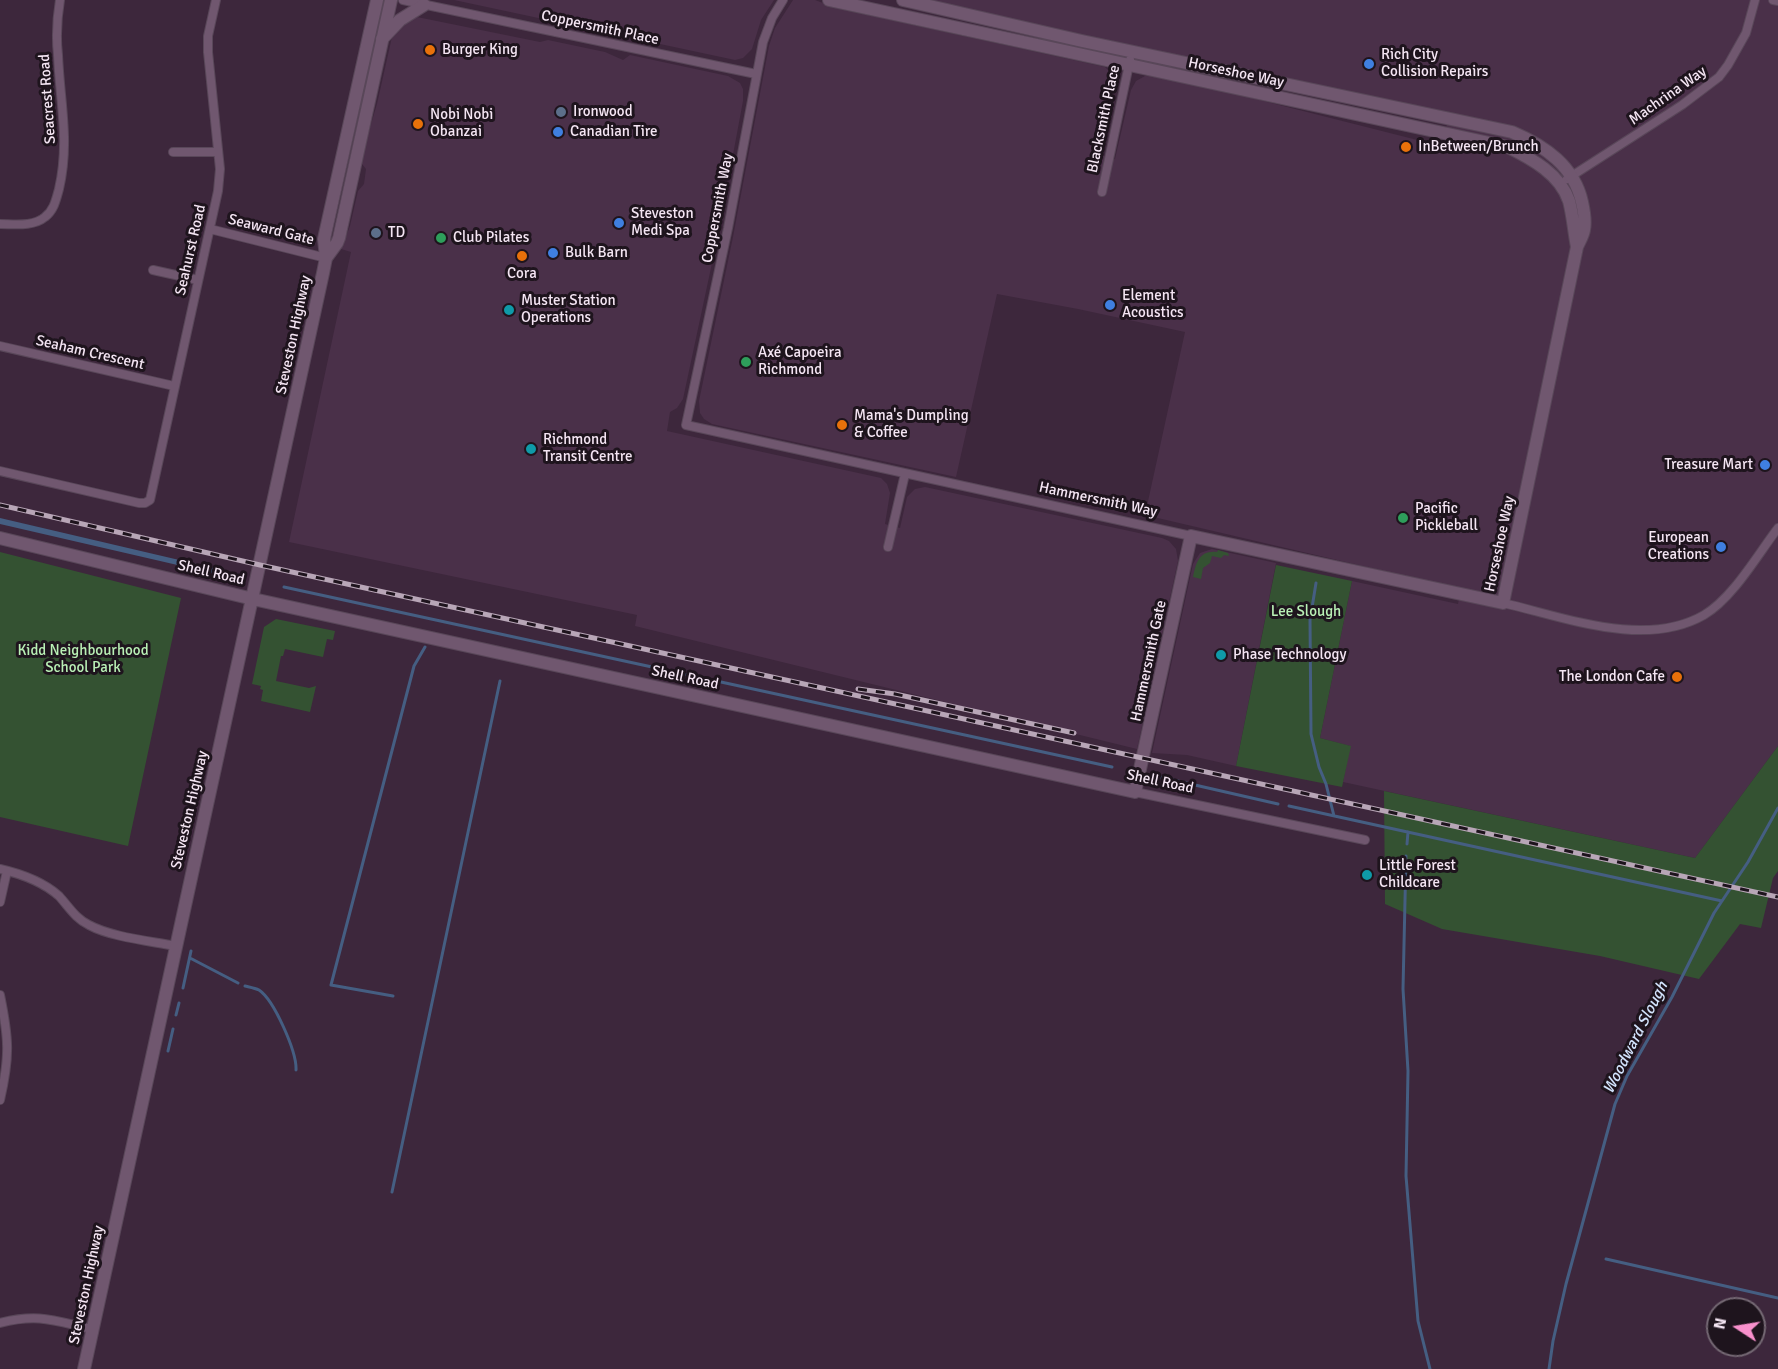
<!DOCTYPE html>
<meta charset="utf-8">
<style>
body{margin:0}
#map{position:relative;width:1778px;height:1369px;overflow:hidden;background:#3d273c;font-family:Signika,sans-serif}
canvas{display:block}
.north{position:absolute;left:1706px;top:1297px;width:60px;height:60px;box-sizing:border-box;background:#1e141d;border:2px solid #746873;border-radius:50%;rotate:282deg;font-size:16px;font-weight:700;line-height:24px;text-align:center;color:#f4e5f3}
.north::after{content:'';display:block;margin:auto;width:21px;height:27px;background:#f890cc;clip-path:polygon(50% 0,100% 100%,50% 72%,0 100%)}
</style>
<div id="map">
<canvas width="1778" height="1369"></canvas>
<div class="north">N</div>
</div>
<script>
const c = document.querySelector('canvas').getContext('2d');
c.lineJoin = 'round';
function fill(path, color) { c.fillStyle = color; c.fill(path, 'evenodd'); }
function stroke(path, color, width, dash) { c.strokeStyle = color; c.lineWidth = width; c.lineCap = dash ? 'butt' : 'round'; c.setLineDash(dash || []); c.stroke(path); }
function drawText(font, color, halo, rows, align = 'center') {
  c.font = font + ' Signika,sans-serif'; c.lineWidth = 6; c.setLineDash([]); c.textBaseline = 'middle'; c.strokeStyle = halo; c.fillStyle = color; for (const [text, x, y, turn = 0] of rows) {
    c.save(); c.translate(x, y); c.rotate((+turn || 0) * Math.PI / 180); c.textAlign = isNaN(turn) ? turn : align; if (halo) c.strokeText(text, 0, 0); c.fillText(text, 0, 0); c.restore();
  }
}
const built = new Path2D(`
 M454,0H774L761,20L752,49L743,58L735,60Z
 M793,0H815L836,8L1105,67L1110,72L1115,82L1100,155L1115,159L1131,90L1136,81L1145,76H1153L1232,93L1441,146L1450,114L918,0H1778V746L1695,858L1343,782L1350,746L1320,738L1352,581L1458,604L1461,589L1145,515L1185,332L1078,309L997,294L956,477L712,424L704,419L700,413L699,401L733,237L769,46L775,28Z
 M417,17L540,42L548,40L605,52L623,60L630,55L728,76L740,83L743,89V101L718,235L683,399L677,408L670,412L667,431L881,478L887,484L890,493L885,524L900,528L907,497L915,489L925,487L1162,538L1169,541L1176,549L1178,561L1137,749L635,626L637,615L289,542L351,252L341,249L350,226L358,191L364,184L366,169L362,164L361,157L377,104L392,37L395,31L411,19Z
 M1212,549L1276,563L1236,766L1187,755L1152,753L1193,564L1200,553Z`);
const green = new Path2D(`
 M1218,550L1228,553L1229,556L1224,555L1221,558L1212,556L1210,563L1203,568L1201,579L1193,577C1196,563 1199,550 1217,552Z
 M0,552L181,598L128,846L0,817Z
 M1276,565L1352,581L1320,738L1351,746L1342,787L1236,766Z
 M276,619L335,631L333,640L327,639L323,657L285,649L283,656H281L276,681L309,688L316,686L310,712L261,701L263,690L260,689L261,686L252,684L264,627Z
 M1778,746V871L1773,878L1761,928L1740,924L1699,979L1600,956L1442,929L1385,904L1384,791L1695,858Z`);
const water = new Path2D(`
 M0,518L239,574L238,579L0,524Z`);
const stream = new Path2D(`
 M1316,583L1310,620L1311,734L1319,767L1326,784L1334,816
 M284,587L1112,767
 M1160,777L1278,804
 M1289,806L1722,901
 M1407,844L1408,832
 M1406,856L1403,989L1408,1071L1406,1176L1418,1321L1430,1369
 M190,958L238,983
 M245,986C249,987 255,988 259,990C274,1000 297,1052 296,1070
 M183,988L191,951
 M393,996L331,985L414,666L425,647
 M176,1015L179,1003
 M168,1051L173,1029
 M392,1192L500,681
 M1606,1259L1778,1298
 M1549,1369L1553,1341L1566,1284L1615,1104L1627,1076L1672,997L1714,913L1748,862L1778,808`);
const street = new Path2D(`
 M403,0L756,74
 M783,0L772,18L763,42L728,228L686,425L1191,536
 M1773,0L1778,1
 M173,152H218
 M1567,179L1682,105L1719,77L1728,65L1746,33L1755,0
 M1102,192L1130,60
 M0,224C14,224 33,227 45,217C54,210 56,200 59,189C70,141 60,103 58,55C56,37 57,18 60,0
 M210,229L326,258
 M153,270L198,280
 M0,346L174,386
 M0,471L139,503H145L150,500L218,191L220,169L208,52V36L216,0
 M888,547L905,474
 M1503,603C1564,617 1645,649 1704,615C1733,598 1758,554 1778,528
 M1135,792L1365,840
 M0,869C22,874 42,881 59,896C69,907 75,918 89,925C111,937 150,941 175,946
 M0,902L7,871
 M0,995C9,1039 10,1056 0,1100
 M0,1323C39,1313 55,1321 92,1329`);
const secondary = new Path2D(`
 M829,0L1508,147C1532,159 1560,174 1569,201C1573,216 1574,232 1577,247
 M382,39L400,20L424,5
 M326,258L337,243L339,238L391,0
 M0,538L253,599L1135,792L1191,536L1503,603L1577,247C1579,242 1583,236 1584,230C1586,221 1584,211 1582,202C1574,166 1545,146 1512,132L1082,41L903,0
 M84,1369L323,273L326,258L324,239L377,0`);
const rail = new Path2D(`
 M0,505L260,565L1778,897
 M858,689L895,694L1074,733`);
const markers = [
 [430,50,6,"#e8710a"],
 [1369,64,6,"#3f7fe0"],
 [561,112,6,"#5c6f8a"],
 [418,124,6,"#e8710a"],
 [558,132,6,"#3f7fe0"],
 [1406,147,6,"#e8710a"],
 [619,223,6,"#3f7fe0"],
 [376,233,6,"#5c6f8a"],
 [441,238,6,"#2e9e5b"],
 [553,253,6,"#3f7fe0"],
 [522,256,6,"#e8710a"],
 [1110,305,6,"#3f7fe0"],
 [509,310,6,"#0f9aa8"],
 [746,362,6,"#2e9e5b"],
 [842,425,6,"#e8710a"],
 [531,449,6,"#0f9aa8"],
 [1765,465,6,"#3f7fe0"],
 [1403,518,6,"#2e9e5b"],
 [1721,547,6,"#3f7fe0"],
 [1221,655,6,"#0f9aa8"],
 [1677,677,6,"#e8710a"],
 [1367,875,6,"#0f9aa8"]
];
const streetNames = [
 ["Coppersmith Place",600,28,12],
 ["Horseshoe Way",1236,73,12],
 ["Machrina Way",1668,96,-35],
 ["Seacrest Road",48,99,-94],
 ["Blacksmith Place",1104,119,-78],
 ["Coppersmith Way",718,208,-79],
 ["Seaward Gate",271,230,14],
 ["Seahurst Road",191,250,-77],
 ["Steveston Highway",294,335,-78],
 ["Seaham Crescent",90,353,13],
 ["Hammersmith Way",1098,500,12],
 ["Horseshoe Way",1500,544,-78],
 ["Shell Road",211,573,13],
 ["Hammersmith Gate",1149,661,-78],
 ["Shell Road",685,678,12],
 ["Shell Road",1160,782,12],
 ["Steveston Highway",190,810,-77],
 ["Steveston Highway",87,1285,-78]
];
const poiNames = [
 ["Burger King",442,50],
 ["Rich City",1381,55],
 ["Collision Repairs",1381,72],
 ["Ironwood",573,112],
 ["Nobi Nobi",430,115],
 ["Obanzai",430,132],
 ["Canadian Tire",570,132],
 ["InBetween/Brunch",1418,147],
 ["Steveston",631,214],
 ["Medi Spa",631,231],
 ["TD",388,233],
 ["Club Pilates",453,238],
 ["Bulk Barn",565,253],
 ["Cora",522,274,"center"],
 ["Element",1122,296],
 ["Acoustics",1122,313],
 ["Muster Station",521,301],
 ["Operations",521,318],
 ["Axé Capoeira",758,353],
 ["Richmond",758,370],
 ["Mama's Dumpling",854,416],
 ["& Coffee",854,433],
 ["Richmond",543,440],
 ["Transit Centre",543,457],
 ["Treasure Mart",1753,465,"right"],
 ["Pacific",1415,509],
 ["Pickleball",1415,526],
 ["European",1709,538,"right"],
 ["Creations",1709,555,"right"],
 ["Phase Technology",1233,655],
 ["The London Cafe",1665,677,"right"],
 ["Little Forest",1379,866],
 ["Childcare",1379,883]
];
const parkNames = [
 ["Lee Slough",1306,612],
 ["Kidd Neighbourhood",83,651],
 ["School Park",83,668]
];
const waterNames = [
 ["Woodward Slough",1636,1038,-63]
];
fill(built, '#4a3049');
fill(green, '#345232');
fill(water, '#455e82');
stroke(stream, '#455e82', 3);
stroke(street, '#594759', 10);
stroke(secondary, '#594759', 14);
stroke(street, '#70576f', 8);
stroke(secondary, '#70576f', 12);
stroke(rail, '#b8a6b7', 5);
stroke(rail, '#1e141d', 3, [9]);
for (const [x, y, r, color] of markers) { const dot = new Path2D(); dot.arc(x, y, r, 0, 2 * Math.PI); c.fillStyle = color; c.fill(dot); stroke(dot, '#1e141d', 2); }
drawText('15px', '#f4e5f3', '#1e141d', streetNames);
drawText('15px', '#f4e5f3', '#1e141d', poiNames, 'left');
drawText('15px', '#b9f0b5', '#1e141d', parkNames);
drawText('italic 16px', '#d3e4fd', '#1e141d', waterNames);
</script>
